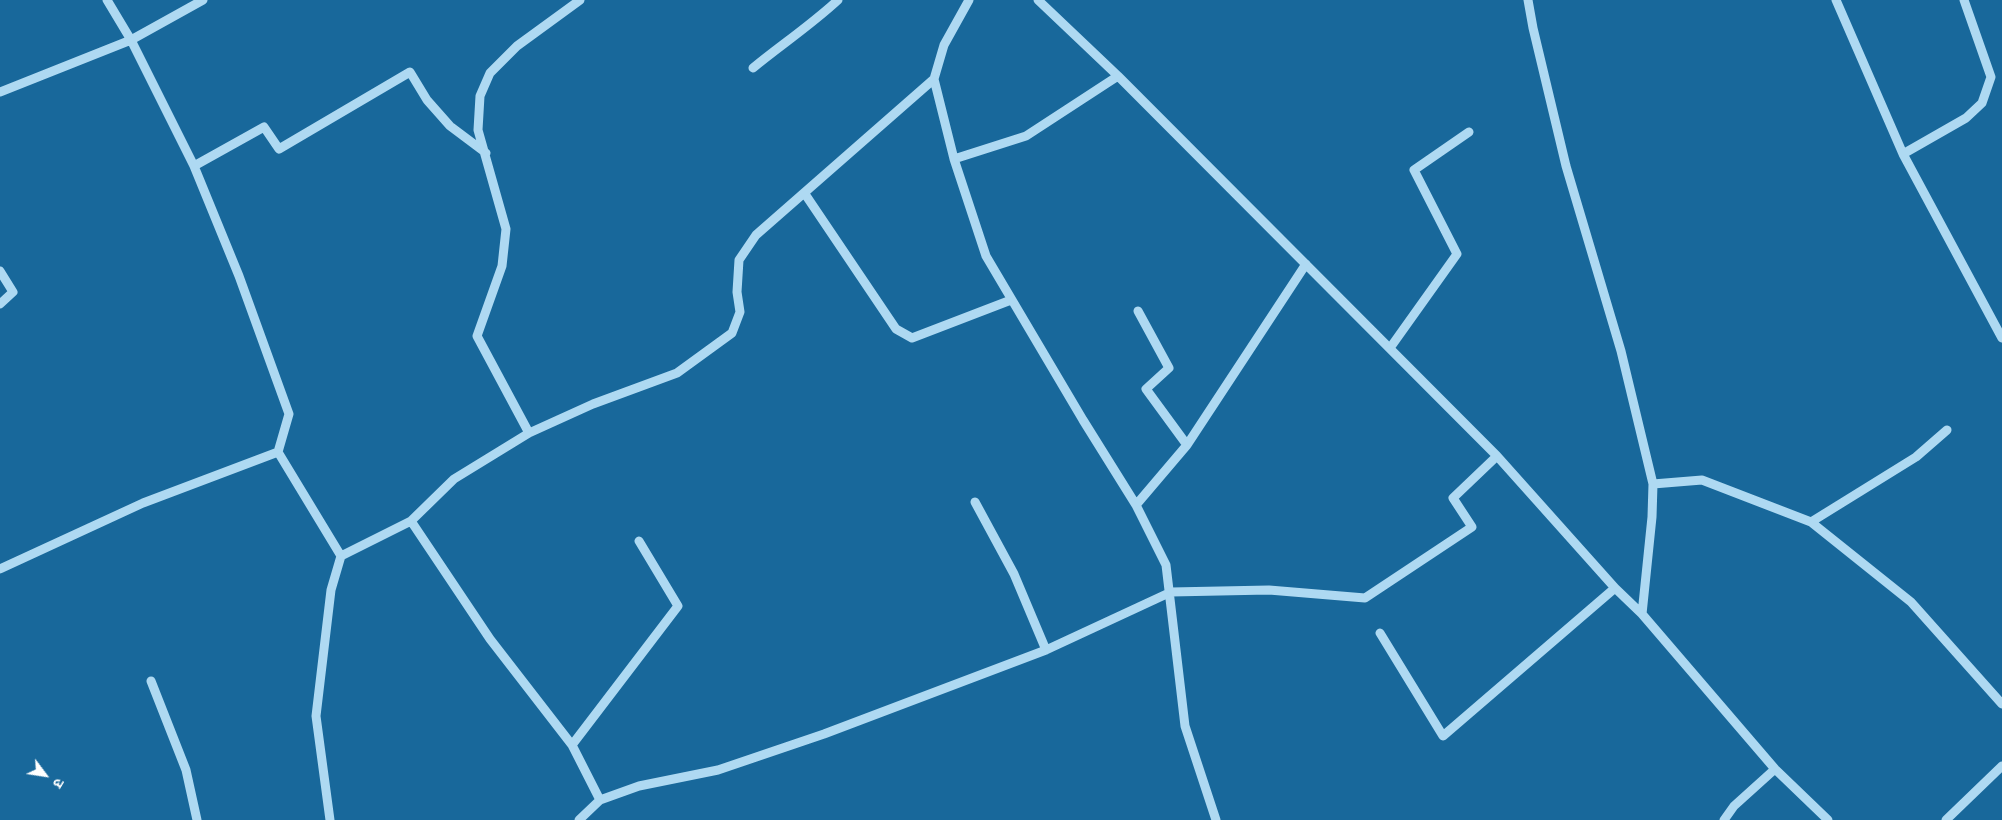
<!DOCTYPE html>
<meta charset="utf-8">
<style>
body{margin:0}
#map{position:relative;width:2002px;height:820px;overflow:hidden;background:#18689b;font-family:Figtree,"Noto Sans Devanagari",sans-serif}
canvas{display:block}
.north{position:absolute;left:20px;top:750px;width:50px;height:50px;-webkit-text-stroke:4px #18689b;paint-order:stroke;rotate:121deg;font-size:14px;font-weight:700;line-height:20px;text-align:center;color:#fff}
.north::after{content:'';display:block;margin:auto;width:18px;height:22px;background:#fff;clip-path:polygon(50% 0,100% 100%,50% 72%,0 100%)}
</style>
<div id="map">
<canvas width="2002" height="820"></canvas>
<div class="north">उ</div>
</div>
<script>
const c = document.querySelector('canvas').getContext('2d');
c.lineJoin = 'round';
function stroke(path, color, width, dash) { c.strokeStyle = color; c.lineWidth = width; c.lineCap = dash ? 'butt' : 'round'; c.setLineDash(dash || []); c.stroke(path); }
const minor = new Path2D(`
 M107,0L131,40L194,166L239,276L289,414L278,452L341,556
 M1038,0L1118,76L1497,456L1615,588L1642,614L1775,769L1828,820
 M1528,0L1533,28L1566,166L1621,351L1653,484L1652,517L1642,614
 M1836,0L1903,154L2002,338
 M753,68C781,45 811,25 838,0
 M934,79L954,159L986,256L1083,420L1136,505L1166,565L1185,726L1216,820
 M0,92L131,40L203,0
 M1903,154L1966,118L1982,103L1991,77L1964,0
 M954,159L1026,136L1118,76
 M194,166L264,127L279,149L410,72L427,100L450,126L486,153
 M805,194L896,329L912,338L1011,300
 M0,271L13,292L0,304
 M1390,348L1457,254L1414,170L1469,132
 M529,433L477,336L502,266L506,229L478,130L480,96L490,73L517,46L580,0
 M1187,445L1306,264
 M1653,484L1702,480L1811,522L1911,602L2002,704
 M975,502L1014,574L1046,650
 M1136,505L1187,445L1146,389L1169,368L1138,311
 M411,521L490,639L572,745L600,800
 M1811,522L1916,457L1947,430
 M0,569L143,503L278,452
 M1380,633L1443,736L1615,588
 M151,681L186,770L197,820
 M572,745L678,606L639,541
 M330,820L316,716L331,590L341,556L411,521L454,479L529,433L593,404L677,373L732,333L740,312L737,292L739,260L756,235L934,79L944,45L969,0
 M579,820L600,800L639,786L718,770L824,734L1046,650L1171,592L1269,590L1365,598L1472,527L1453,498L1497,456
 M1724,820L1734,806L1775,769
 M1946,820L2002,766`);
stroke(minor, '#aed9f2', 9);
</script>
